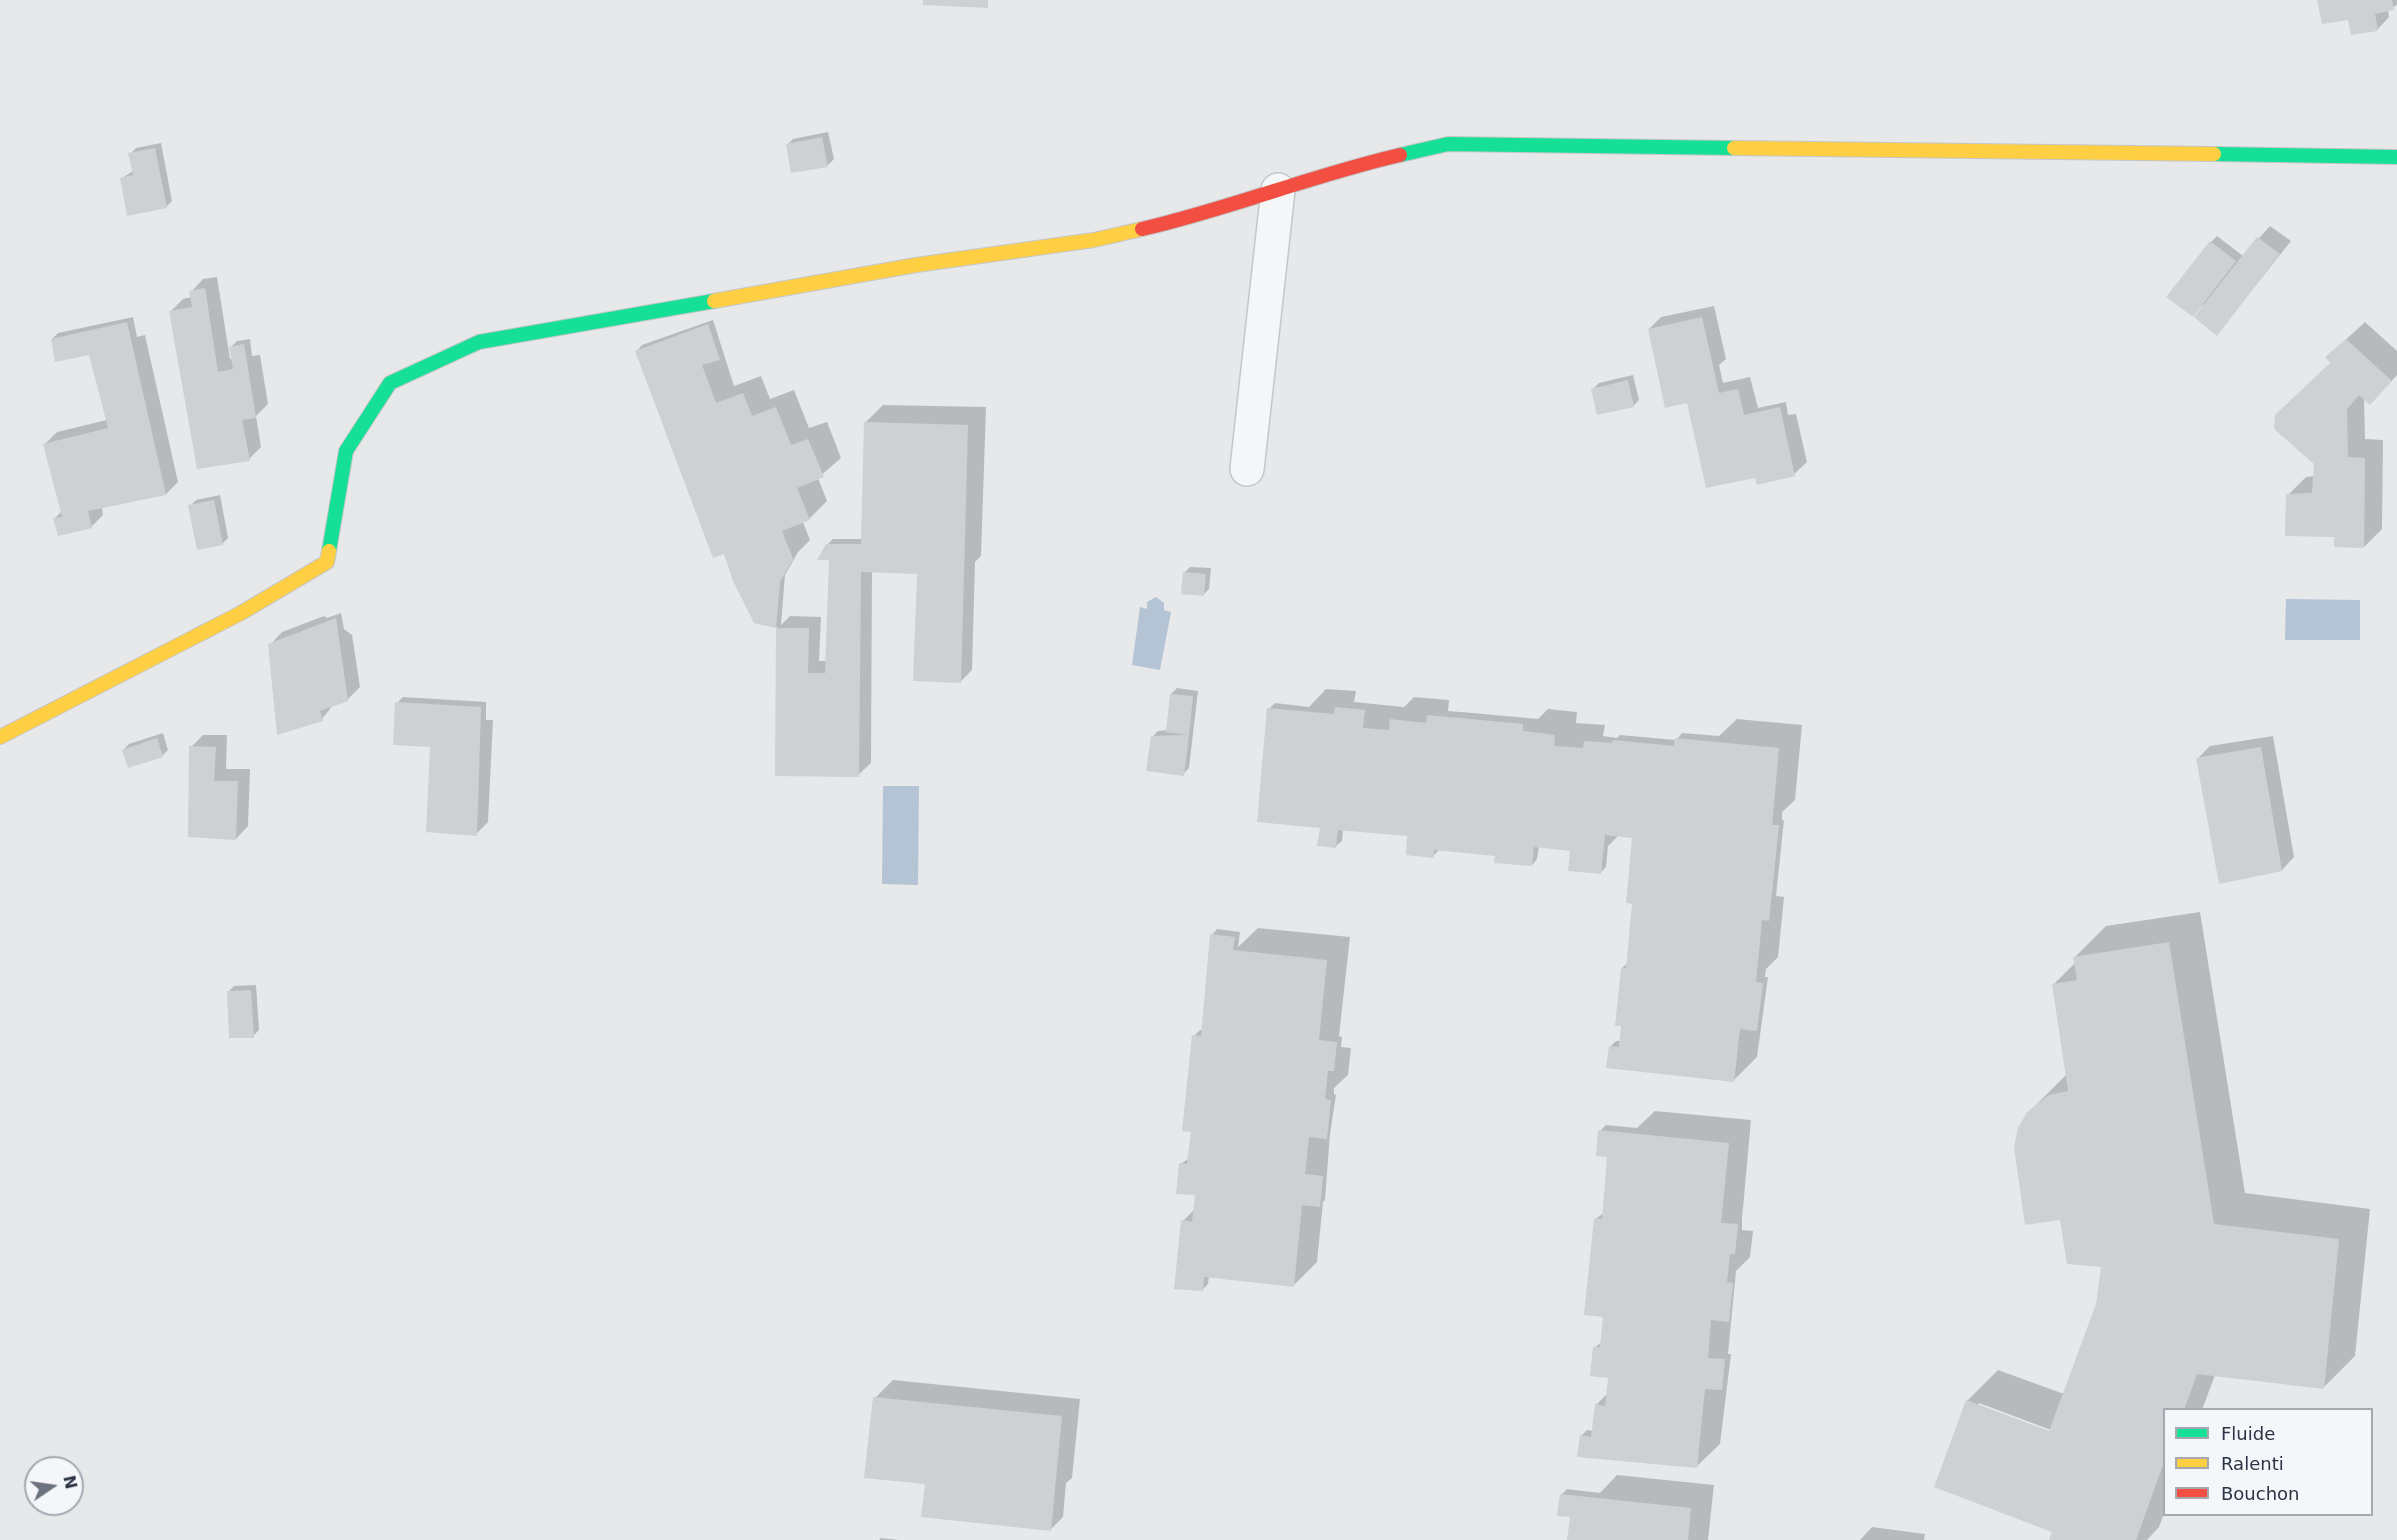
<!DOCTYPE html>
<style>
body{margin:0}
#map{position:relative;width:2397px;height:1540px;overflow:hidden;background:#e6e8ea;font-family:"DejaVu Sans",sans-serif}
canvas{display:block}
.legend{position:absolute;left:2163px;top:1408px;width:210px;height:108px;box-sizing:border-box;background:#f4f6f9;border:2px solid #a4a8b1;margin:0;padding:8px 10px;list-style:none;font-size:18px;color:#2b3445}
.legend li{display:flex;align-items:center;gap:12px;height:30px}
.legend b{width:30px;border:2px solid #a4a8b1}
.north{position:absolute;left:24px;top:1456px;width:60px;height:60px;box-sizing:border-box;background:#f4f6f9;border:2px solid #a4a8b1;border-radius:50%;rotate:77deg;font-size:16px;font-weight:700;line-height:24px;text-align:center;color:#2b3445}
.north::after{content:'';display:block;margin:auto;width:21px;height:27px;background:#6c737f;clip-path:polygon(50% 0,100% 100%,50% 72%,0 100%)}
</style>
<div id="map">
<canvas width="2397" height="1540"></canvas>
<ul class="legend">
<li><b style="height:8px;background:#16e098"></b>Fluide</li>
<li><b style="height:8px;background:#ffcf43"></b>Ralenti</li>
<li><b style="height:8px;background:#f24e42"></b>Bouchon</li>
</ul>
<div class="north">N</div>
</div>
<script>
const c = document.querySelector('canvas').getContext('2d');
c.lineJoin = 'round';
function fill(path, color) { c.fillStyle = color; c.fill(path, 'evenodd'); }
function stroke(path, color, width, dash) { c.strokeStyle = color; c.lineWidth = width; c.lineCap = dash ? 'butt' : 'round'; c.setLineDash(dash || []); c.stroke(path); }
const water = new Path2D(`
 M1156,597L1164,603V610L1171,612L1160,670L1132,665L1140,607L1147,609V602Z
 M2286,599L2360,600V640H2285Z
 M883,786H919L918,885L882,884Z`);
const shadow = new Path2D(`
 M2319,0H2397V5L2388,10L2389,17L2377,30Z
 M828,132L834,159L828,165L793,171L787,145L793,139Z
 M161,143L172,201L166,207L122,178L133,171L130,154L136,148Z
 M2270,226L2291,241L2217,334L2203,305L2193,315L2211,242L2217,236L2243,256Z
 M217,277L230,359H233L231,347L237,341L250,339L252,356L260,355L268,404L256,416L261,447L249,459L171,311L183,299L192,297L191,292L203,279Z
 M1714,306L1726,359L1719,365L1723,383L1750,377L1758,408L1786,402L1788,415L1796,414L1807,462L1794,474L1757,476L1688,401L1649,329L1661,317Z
 M133,317L137,337L145,335L178,482L166,494L102,507L103,515L91,527L55,518L62,511L45,444L57,432L107,420L91,354L52,339L58,333Z
 M713,320L734,386L761,376L770,399L794,390L809,428L827,422L841,458L818,478L827,501L809,519L803,522L810,540L798,552L785,575L781,625L790,616L821,617L819,661H827L830,559L827,545L833,539H863L865,423L883,405L986,407L981,556L975,562L972,670L960,682L919,573L872,571L871,763L858,775L776,774L777,627L755,622L637,351L642,345Z
 M2365,322L2397,351V375L2388,385L2364,398L2365,439L2383,440L2382,529L2364,547L2336,535L2288,495L2306,477L2315,476L2332,362L2327,357Z
 M1633,375L1639,400L1633,406L1593,389L1599,383Z
 M220,495L228,538L222,544L190,506L196,500Z
 M1190,567L1211,568L1209,589L1203,595L1184,573Z
 M341,613L344,629L352,635L360,687L347,700L334,704L322,719L270,645L282,632L324,616L327,618Z
 M1177,688L1198,691L1189,768L1183,774L1152,737L1158,731L1168,730L1171,694Z
 M1326,689L1356,691L1354,702L1404,707L1414,697L1449,700L1448,711L1473,713L1538,719L1548,709L1577,712L1576,723L1605,725L1603,736L1617,738L1620,735L1676,740L1682,733L1719,736L1737,719L1802,725L1795,800L1782,812V820H1784L1776,896L1784,897L1778,957L1766,969L1765,977H1768L1757,1057L1734,1080L1610,1047L1616,1041H1621L1622,968L1628,963L1634,902V836L1619,835L1608,846L1606,867L1600,873L1573,849L1539,846L1537,859L1532,865L1496,854L1439,850L1433,856L1409,835L1343,829L1342,841L1336,846L1321,827L1269,709L1275,703L1309,707Z
 M403,697L486,702V720H493L488,822L476,834L432,745L397,703Z
 M163,733L168,750L163,755L129,766L123,750L129,744Z
 M203,735H227L226,769H250L248,826L236,839L191,747Z
 M2273,736L2294,857L2282,870L2198,758L2210,746Z
 M2200,912L2245,1193L2370,1209L2355,1356L2324,1387L2215,1375L2202,1410H2164V1513L2159,1527L2147,1540H2051L2054,1531L1967,1401L1998,1370L2064,1394L2097,1304L2103,1268L2061,1218L2028,1113L2067,1074L2054,984L2075,963V957L2106,926ZM1979,1403L2051,1430V1433L1978,1406Z
 M1258,928L1350,937L1339,1036L1342,1037L1341,1047L1351,1048L1348,1075L1334,1088V1094L1336,1095L1330,1134L1325,1200L1323,1202L1317,1262L1294,1285L1209,1276L1208,1284L1202,1290L1183,1221L1195,1209L1196,1194L1181,1164L1189,1158L1192,1131L1194,1036L1200,1030H1203L1212,935L1217,929L1240,932L1238,947Z
 M256,985L259,1030L253,1036L228,992L234,986Z
 M1655,1111L1751,1120L1742,1219V1230L1753,1231L1750,1257L1736,1271L1728,1354H1731L1720,1444L1696,1467L1581,1436L1587,1430L1593,1431L1596,1405L1608,1393L1610,1374L1594,1348L1602,1342L1604,1315L1595,1219L1604,1213L1609,1158L1600,1131L1606,1125L1637,1128Z
 M893,1380L1080,1399L1072,1478L1066,1483L1063,1517L1051,1529L926,1483L875,1398Z
 M1617,1475L1714,1485L1708,1540H1569L1571,1516L1561,1495L1567,1489L1600,1493Z
 M1872,1527L1925,1534L1924,1540H1860Z
 M881,1538L899,1540H879Z`);
const building = new Path2D(`
 M923,0H988V8L923,5Z
 M2317,0H2392L2394,10L2375,14L2378,31L2351,35L2348,20L2322,24Z
 M822,137L828,167L791,173L786,144Z
 M155,148L167,208L127,216L120,178L133,175L128,153Z
 M2257,237L2280,254L2217,336L2194,317Z
 M2210,241L2236,261L2193,317L2166,297Z
 M205,288L218,372L233,369L229,347L244,344L256,418L242,420L250,461L197,469L169,311L192,307L189,291Z
 M1702,317L1719,393L1738,389L1744,415L1780,407L1795,476L1757,485L1755,478L1706,488L1687,403L1665,408L1648,329Z
 M127,322L166,495L88,511L92,528L58,536L53,518L62,517L43,444L108,428L89,355L55,362L51,339Z
 M708,324L720,360L702,365L716,403L743,393L752,416L776,407L791,445L808,439L824,477L797,488L810,520L782,531L793,559L780,582L776,628H809L808,673H825L829,560H817L826,544H861L864,422L968,425L961,683L913,681L917,574L861,572L859,777L775,776L776,628L754,623L733,581L724,554L713,558L635,351Z
 M2346,339L2392,381L2370,405L2359,395L2347,409L2348,457L2365,458L2364,548L2334,547V537L2285,536L2286,494L2312,493L2314,464L2274,429L2275,415L2330,363L2325,357Z
 M1628,380L1634,407L1597,415L1591,389Z
 M214,500L223,545L197,550L188,505Z
 M1183,572L1206,574L1204,596L1181,594Z
 M336,618L348,701L320,711L323,721L277,735L268,644Z
 M1170,694L1193,696L1189,735L1184,776L1146,771L1151,736L1189,735L1166,732Z
 M395,702L481,707L477,836L426,832L430,747L393,745Z
 M1335,707L1365,710L1363,728L1389,730L1390,719L1426,723L1427,715L1523,724V731L1555,735L1554,746L1583,748L1584,741L1612,743L1613,740L1674,746L1675,738L1779,748L1772,825H1779L1769,921L1762,920L1756,982L1763,983L1757,1031L1740,1029L1734,1082L1606,1068L1609,1046L1619,1047L1621,1026H1615L1621,968H1626L1632,904L1626,903L1632,838L1605,835L1601,874L1568,871L1570,851L1534,847L1532,866L1494,863L1495,856L1434,850V858L1406,855L1407,836L1338,830L1336,848L1317,846L1320,828L1257,822L1267,708L1334,714Z
 M157,738L163,757L128,768L122,750Z
 M189,746L216,747L214,781H238L236,840L188,837Z
 M2261,747L2282,871L2219,884L2196,758Z
 M1210,934L1235,937L1233,950L1327,960L1319,1040L1337,1042L1334,1071H1328L1325,1099L1331,1100L1327,1139L1309,1137L1305,1174L1323,1176L1320,1207L1302,1205L1294,1287L1204,1277L1203,1291L1174,1289L1181,1220L1192,1222L1195,1195L1176,1194L1179,1163L1187,1164L1191,1132L1182,1131L1192,1035L1201,1036Z
 M2169,942L2214,1224L2339,1239L2324,1389L2197,1374L2184,1410H2164V1462L2136,1540H2049L2052,1532L1934,1487L1966,1400L2049,1431L2096,1304L2101,1267L2067,1264L2060,1220L2025,1225L2014,1147L2018,1128L2027,1112L2049,1095L2068,1091L2052,984L2077,980L2073,957Z
 M251,990L254,1038H229L227,991Z
 M1598,1130L1729,1143L1721,1223L1738,1224L1735,1254H1730L1727,1282L1733,1283L1729,1322L1711,1320L1708,1358L1725,1359L1722,1390L1705,1389L1697,1468L1577,1457L1580,1435L1591,1437L1595,1404L1605,1406L1608,1378L1590,1376L1593,1347H1600L1603,1317L1584,1315L1594,1218L1602,1219L1607,1157L1596,1156Z
 M873,1397L1062,1416L1051,1531L921,1517L925,1484L864,1478Z
 M1560,1494L1691,1508L1688,1540H1567L1570,1517L1557,1516Z`);
const street = new Path2D(`
 M1247,469L1278,190`);
const fast = new Path2D(`
 M2214,154L2397,157
 M1400,155L1448,144L1734,148
 M329,551L346,451L390,383L479,342L714,301`);
const slow = new Path2D(`
 M1734,148L2214,154
 M714,301L916,265L1094,240L1142,229
 M0,737L241,613L327,562L329,551`);
const jam = new Path2D(`
 M1142,229C1229,209 1313,175 1400,155`);
fill(water, '#b4c4d5');
fill(shadow, '#0003');
fill(building, '#ced0d3');
stroke(street, '#c4c6c8', 36);
stroke(fast, '#c4c6c8', 16);
stroke(slow, '#c4c6c8', 16);
stroke(jam, '#c4c6c8', 16);
stroke(street, '#f5f6f7', 33);
stroke(fast, '#16e098', 14);
stroke(slow, '#ffcf43', 14);
stroke(jam, '#f24e42', 14);
</script>
